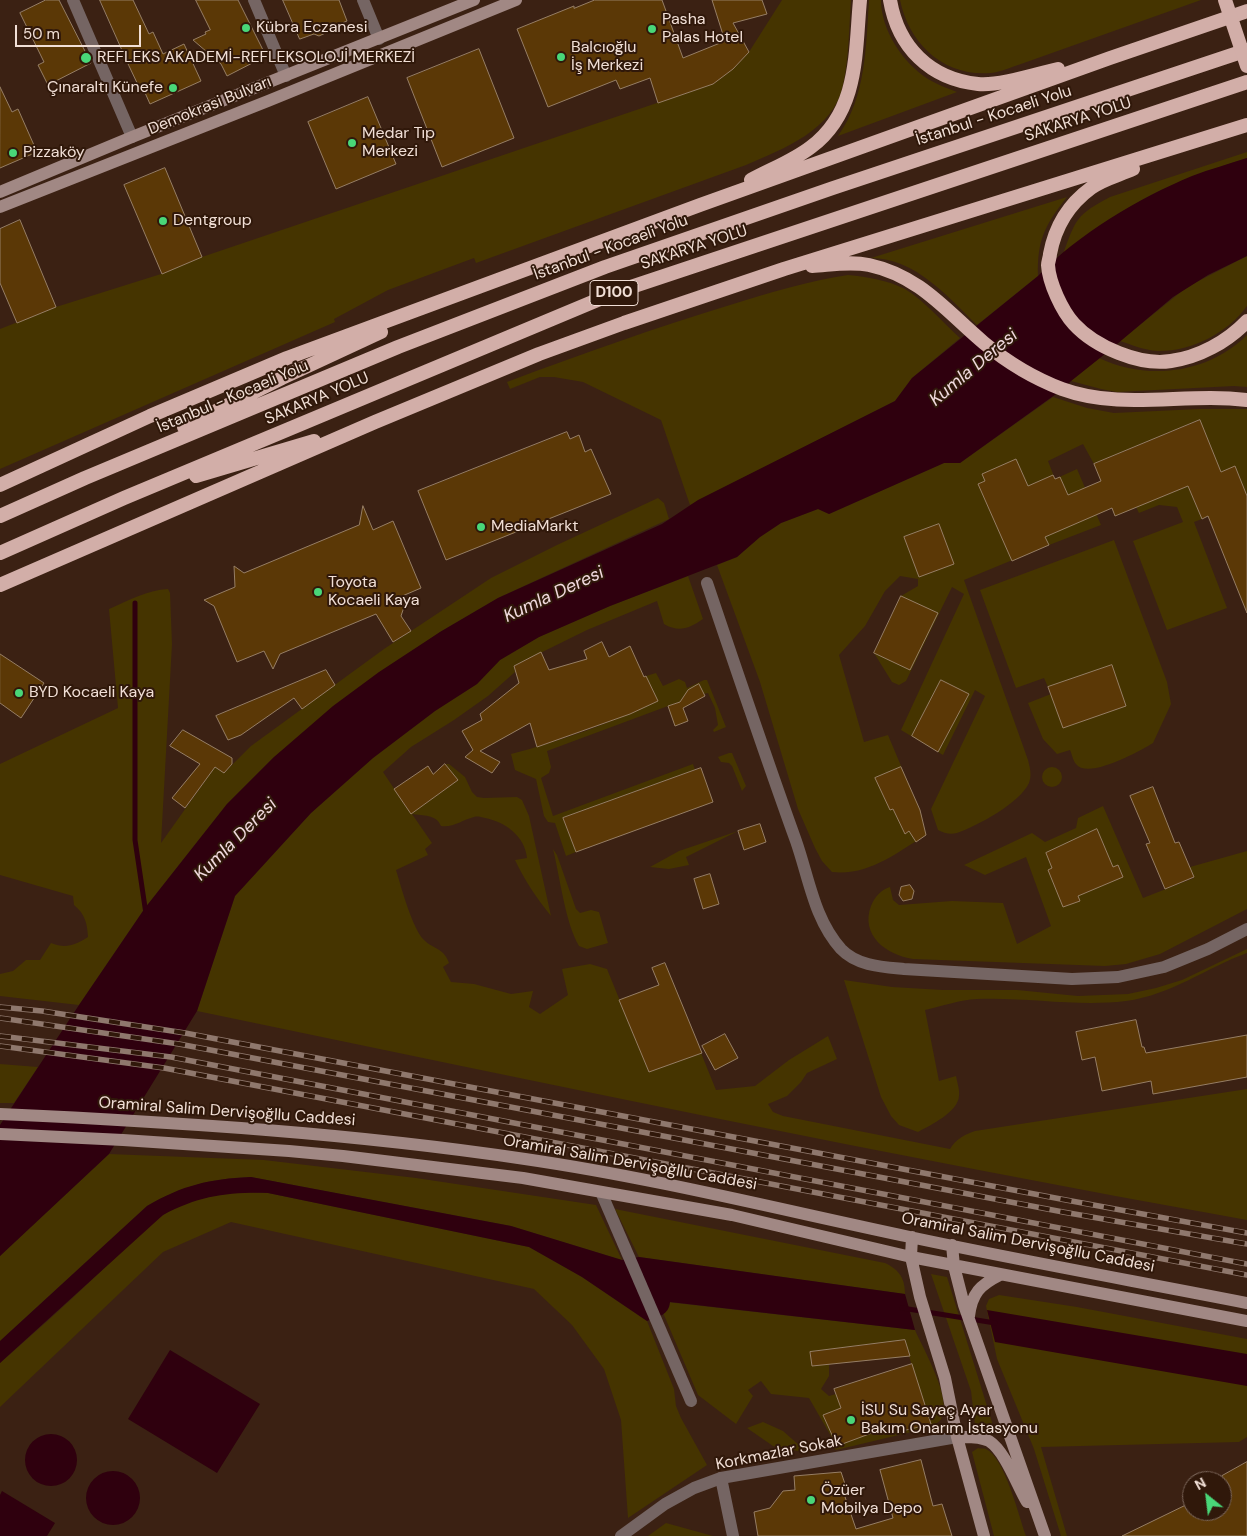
<!DOCTYPE html>
<meta charset="utf-8">
<style>
body{margin:0}
#map{position:relative;width:1247px;height:1536px;overflow:hidden;background:#3b2113;font-family:"DM Sans",sans-serif}
canvas{display:block}
.north{position:absolute;left:1182px;top:1471px;width:50px;height:50px;box-sizing:border-box;background:#30180a;border:1px solid #7d685c;border-radius:50%;rotate:331deg;font-size:14px;font-weight:700;line-height:20px;text-align:center;color:#f1dfd6}
.north::after{content:'';display:block;margin:auto;width:18px;height:22px;background:#49d778;clip-path:polygon(50% 0,100% 100%,50% 72%,0 100%)}
.scale{position:absolute;left:15px;top:25px;width:126px;height:22px;box-sizing:border-box;border:2px solid #f1dfd6;border-top:0;padding-left:6px;font-size:15px;line-height:18px;white-space:nowrap;color:#f1dfd6;-webkit-text-stroke:4px #30180a;paint-order:stroke}
</style>
<div id="map">
<canvas width="1247" height="1536"></canvas>
<div class="north">N</div>
<div class="scale">50 m</div>
</div>
<script>
const c = document.querySelector('canvas').getContext('2d');
c.lineJoin = 'round';
function fill(path, color) { c.fillStyle = color; c.fill(path, 'evenodd'); }
function stroke(path, color, width, dash) { c.strokeStyle = color; c.lineWidth = width; c.lineCap = dash ? 'butt' : 'round'; c.setLineDash(dash || []); c.stroke(path); }
function drawText(font, color, halo, rows, align = 'center') {
  c.font = font + ' "DM Sans",sans-serif'; c.lineWidth = 4; c.setLineDash([]); c.textBaseline = 'middle'; c.strokeStyle = halo; c.fillStyle = color; for (const [text, x, y, turn = 0] of rows) {
    c.save(); c.translate(x, y); c.rotate((+turn || 0) * Math.PI / 180); c.textAlign = isNaN(turn) ? turn : align; if (halo) c.strokeText(text, 0, 0); c.fillText(text, 0, 0); c.restore();
  }
}
const green = new Path2D(`
 M782,0H851C849,28 849,57 843,85C834,130 783,149 746,165L476,263L474,258L388,290L334,319L335,322L0,469V329L56,307L161,274L202,257L713,84L733,69L749,52Z
 M869,0H881C881,30 903,63 928,79C936,84 947,88 957,92L838,136C866,97 866,47 869,0Z
 M900,0H1201L1021,64C1011,67 1001,72 991,73C944,77 909,44 900,0Z
 M1247,152V158C1216,168 1186,178 1157,192C1123,209 1093,231 1063,254C1076,219 1076,215 1110,197Z
 M1067,197C1045,225 1037,240 1038,276L977,325C947,296 915,258 871,258Z
 M1247,256V306C1228,333 1190,352 1157,351C1144,350 1132,345 1120,341L1187,287Z
 M848,275C868,277 887,280 905,289C924,300 943,323 960,338L912,378L895,401L690,505L661,420L583,382L554,377H540L510,389L507,382C581,354 655,328 730,305C769,293 808,281 848,275Z
 M1247,335V387L1234,386L1117,392L1101,389L1071,381L1099,358C1147,381 1208,374 1247,335Z
 M1053,397L1087,408L1114,413L1199,409H1247V496L1221,472L1199,420L1094,464L1083,444L1048,461L1055,479L1077,469L1101,525L1049,545L964,580L1028,760C1030,768 1032,775 1029,783C1020,803 977,826 957,833C950,835 944,833 938,830L931,809L985,696L975,690L943,755L901,730L964,594L952,587L906,681L899,685L892,682L874,653L901,596L918,586V579L900,576L885,591L865,626L839,655L864,742L888,735L920,811L926,835C896,853 869,876 832,872L822,861L815,848L798,809L760,682L717,565L737,557L760,537L781,523L818,509L829,514L944,463H960Z
 M1188,486L1202,519L1194,522L1227,608L1167,630L1133,541L1183,522L1177,507L1159,505L1139,513L1136,507Z
 M658,498L664,503L669,519L498,598L440,632L274,757L227,804L145,908L79,1005L0,996V974L13,971L26,960H40L51,943C66,949 75,945 88,937C87,923 85,914 74,905L73,896L0,875V764L118,708L109,609C127,601 147,590 168,589L170,593L172,644L161,843L215,767L224,773L251,746L384,649L491,578L557,545Z
 M1114,540L1167,682L1171,704L1153,743C1140,751 1088,780 1076,764C1073,761 1072,754 1070,750L1057,754L1043,739L1028,703L1051,694L1044,678L1016,688L980,590Z
 M688,576L703,619C690,628 679,633 664,624L657,601L587,630L514,666L515,672L488,696L454,720L411,747L383,772L411,814L458,780L445,764H449L465,777L472,792L477,797L484,798L517,797L522,800L529,816L551,916C537,899 525,881 515,860L527,858C525,836 505,822 485,818C481,817 477,816 474,817C462,820 453,828 441,826C436,814 423,816 412,814L432,843L425,849L428,855L396,870C401,886 412,928 424,940C433,949 444,948 449,963L443,967L451,982L474,984L511,994L533,991L529,1007L540,1014L568,995L562,969L590,964L607,969L649,1072L701,1053L716,1090L755,1086L789,1060L828,1036L837,1059L807,1073L801,1082L787,1096L768,1104L773,1112L783,1116L950,1149C956,1139 964,1135 975,1131L1247,1089V1220C896,1157 546,1084 197,1011L235,896L311,813L373,758L435,711L477,684L500,660L539,637L610,606Z
 M656,673L663,686L679,679L685,682L687,688L704,680H707L726,727L714,732L713,730L718,725L715,708L708,693L683,698L680,702L668,706L547,751L551,767L549,773L541,778L553,816L693,764L695,770L563,818L576,852L566,856L555,823L548,822L544,816L536,779L515,770L511,754C561,741 611,723 657,701L646,676Z
 M729,753H732L746,786L742,791L732,766L729,763L721,762L718,757Z
 M1042 777a10 10 0 1 1 20 0a10 10 0 1 1-20 0Z
 M1103,806L1143,898L1194,878L1190,867L1247,851V909L1160,954L1126,964L1105,966L913,959C886,955 860,935 871,906C875,896 881,890 890,887L893,900L899,905L952,901L1003,903L1017,944L1051,926L1026,857L985,875L964,865L1032,833L1045,842L1076,828L1078,818Z
 M738,831L686,857L689,865L669,869L650,867L679,851Z
 M553,849L557,855L576,909L580,913L591,910L599,912L608,943L587,949L579,946C565,922 560,877 553,849Z
 M1247,949V953C1206,968 1171,995 1126,1001C1077,1007 1027,997 977,999C960,1000 942,1006 925,1010L939,1081L956,1076C957,1082 960,1090 959,1096C958,1112 931,1125 918,1132L899,1125L891,1116L881,1097L844,980L892,987L943,990H1017L1078,996L1128,994L1156,988L1182,980Z
 M0,1064L38,1067L14,1103H0Z
 M109,1154L264,1160L416,1178L596,1205L622,1260L511,1226L251,1177C212,1178 181,1187 147,1206L0,1341V1256Z
 M237,1192L268,1193L529,1247L582,1277L647,1321L674,1389L676,1406L681,1418L707,1465L628,1518L621,1420L604,1369L572,1325L534,1289L231,1222L163,1252L0,1407V1363C33,1334 67,1304 99,1273C124,1250 149,1220 181,1205C199,1197 218,1195 237,1192Z
 M615,1209L885,1263C900,1270 905,1279 905,1294L639,1257Z
 M931,1274L947,1277L995,1432L975,1425L971,1391Z
 M999,1295L1077,1307L1247,1339V1437L1239,1442L1041,1447L1067,1536H1061L1034,1449L997,1359L986,1306L989,1299Z
 M658,1301L915,1330C923,1349 953,1399 941,1419C939,1423 932,1426 928,1428L836,1450L826,1442L832,1438L809,1398L771,1394L761,1381L748,1390L753,1396L736,1424L698,1395ZM904,1340L930,1424L880,1435L878,1430L836,1394L829,1396L821,1389L829,1376V1364L812,1366L810,1352Z
 M763,1422L783,1431L808,1453L773,1446L747,1428Z
 M978,1448C981,1449 984,1448 986,1449C1005,1458 1019,1517 1026,1536H994L972,1452Z
 M666,1523L713,1536H648Z`);
const water = new Path2D(`
 M1247,158V256L1208,275L1173,297L1110,350L1071,381L1063,389L960,463H944L829,514L818,509L781,523L760,537L737,557L610,606L539,637L500,660L477,684L435,711L373,758L311,813L235,896L197,1011L109,1154L0,1256V1125L79,1005L145,908L227,804L274,757L333,706L379,672L440,632L498,598L662,524L698,500L895,401L912,378L1038,276C1078,234 1139,198 1192,176C1210,169 1229,164 1247,158Z
 M251,1177L511,1226L622,1260L639,1257L905,1294L915,1330L670,1302C669,1315 658,1317 647,1321L582,1277L529,1247L268,1193C227,1192 199,1196 163,1215L0,1363V1341L147,1206C183,1185 209,1179 251,1177Z
 M987,1310L1247,1354V1386L995,1342Z
 M170,1350L260,1404L217,1473L128,1419Z
 M25 1460a26 26 0 1 1 52 0a26 26 0 1 1-52 0Z
 M86 1498a27 27 0 1 1 54 0a27 27 0 1 1-54 0Z
 M2,1491L55,1523L47,1536H0V1495Z`);
const stream = new Path2D(`
 M135,603V840L146,914
 M902,1308L995,1323`);
const building = new Path2D(`
 M46,0H59L91,63L48,85L38,65L44,62L20,13Z
 M100,0H133L149,34L153,32L163,54L184,44L201,81L150,104L142,86L139,87L129,66Z
 M196,0H238L266,56L227,76L221,64L193,40L206,34L205,32L210,30Z
 M283,0H339L347,21L335,26L332,30L319,36L314,34L300,39Z
 M595,0H662L683,58L725,41L712,0H762L767,14L733,23L749,52L733,69L713,84L658,103L650,78L620,89L616,80L548,107L517,29L574,6V8Z
 M479,49L514,138L442,167L407,78Z
 M0,87L12,112L18,109L37,152L0,168Z
 M368,97L396,164L336,189L308,122Z
 M165,168L202,257L162,274L124,185Z
 M20,220L56,307L17,323L0,283V229Z
 M1200,420L1221,472L1235,466L1247,496V613L1208,516L1202,519L1188,486L1115,516L1112,508L1045,537L1049,545L1012,561L978,484L985,481L982,474L1016,459L1028,486L1053,475L1055,479L1060,477L1068,495L1101,481L1094,464Z
 M567,432L570,439L579,435L585,452L591,449L611,494L446,560L418,491Z
 M363,506L373,530L393,521L421,588L400,597L404,607L401,616L411,631L393,642L376,614L280,654L273,669L264,651L237,662L214,606L204,600L235,587L234,566L244,573L359,525Z
 M939,524L954,564L919,577L904,537Z
 M901,596L938,613L910,670L874,653Z
 M602,642L609,657L630,646L644,677L646,676L658,701L630,714L537,747L530,723L480,751L500,762L492,773L465,757L473,750L462,731L482,720L480,714L519,683L514,666L541,652L549,670L587,659L584,651Z
 M0,654L44,683L21,718L0,703Z
 M1112,665L1126,706L1063,728L1048,687Z
 M326,670L335,685L302,709L294,698L241,735L228,740L216,716Z
 M941,680L969,694L938,752L912,736Z
 M699,684L705,696L683,708L688,721L675,726L668,706L680,702L688,690Z
 M183,730L232,758V764L224,773L215,767L185,808L172,798L200,764L170,746Z
 M445,764L458,780L411,814L394,789L428,766L433,774Z
 M901,767L920,810L926,835L916,842L909,831L905,834L893,809L890,810L875,778Z
 M701,768L713,802L576,852L563,818Z
 M1153,787L1175,843L1179,842L1194,877L1165,889L1146,844L1150,843L1130,796Z
 M760,824L766,842L744,850L738,831Z
 M1097,829L1113,867L1118,865L1123,877L1078,896L1080,901L1063,907L1048,870L1052,868L1046,853Z
 M710,874L719,904L703,909L694,879Z
 M910,885L914,891L912,899L903,901L899,895L901,887Z
 M665,963L702,1053L649,1072L619,1000L659,985L652,968Z
 M1136,1020L1142,1047H1144L1146,1053L1247,1035V1077L1153,1094L1151,1081L1102,1091L1095,1057L1082,1060L1076,1032Z
 M725,1034L738,1058L715,1070L702,1046Z
 M905,1340L910,1356L812,1366L810,1352Z
 M912,1364L931,1424L898,1432L896,1424L837,1446L823,1415L841,1408L834,1389Z
 M921,1460L933,1506L942,1504L952,1536H758L754,1512L770,1508L783,1491L795,1490L794,1476L841,1472L846,1487L842,1488L856,1529L893,1518L880,1470Z
 M1247,1462V1536H1122L1192,1502V1511H1222V1476Z`);
const pedestrian = new Path2D(`
 M601,1192L691,1401`);
const minor = new Path2D(`
 M73,0L132,137
 M254,0L286,76
 M363,0L379,39
 M707,583C736,669 765,755 796,841C809,878 814,919 841,949C857,966 883,967 904,969L1072,979L1118,977L1164,967L1208,949L1247,929
 M621,1536L665,1504L694,1488L721,1478L957,1437`);
const tertiary = new Path2D(`
 M721,1478L733,1536`);
const secondary = new Path2D(`
 M0,192L132,137L474,0
 M0,207L268,101L516,0
 M0,1114C176,1122 351,1133 525,1159C655,1178 782,1210 910,1237C1022,1261 1135,1281 1247,1303
 M0,1134L123,1140L289,1151L343,1156L523,1178L732,1215L911,1257L1247,1321
 M912,1237L911,1257L920,1297L945,1378L957,1437L984,1536
 M952,1245L954,1266L964,1305L1045,1536
 M969,1316C972,1293 980,1285 1000,1275
 M957,1437C968,1437 979,1436 989,1441C1005,1451 1017,1485 1027,1502`);
const trunk = new Path2D(`
 M890,0C898,47 930,79 978,84C1000,86 1036,74 1058,69
 M1133,169C1120,175 1103,179 1091,188C1069,204 1055,227 1050,254C1050,257 1048,262 1048,265C1049,283 1062,311 1074,324C1095,347 1140,366 1171,361C1199,357 1227,342 1247,321
 M751,180C771,169 793,161 811,147C859,111 855,53 860,0
 M812,266C830,265 850,261 869,265C920,276 946,311 984,343C1007,362 1033,378 1062,389C1122,411 1186,392 1247,400
 M184,427L282,378L381,332
 M196,476L314,441
 M0,485L150,416L287,358L700,205L1110,58L1247,11
 M0,516L85,478L398,347L605,267L833,188L1247,50
 M0,553L124,498L619,291L1247,82
 M0,585L375,422L539,354L624,323L784,269L1247,125`);
const rail = new Path2D(`
 M0,1007L42,1011L185,1033L1066,1200L1247,1233
 M0,1018L179,1044L1063,1212L1247,1244
 M0,1036L171,1057L1247,1264
 M0,1046L164,1068L1247,1275`);
const trunkBridge = new Path2D(`
 M1225,0L1247,66`);
const markers = [
 [246,28,5,"#49d778"],
 [652,29,5,"#49d778"],
 [561,57,5,"#49d778"],
 [86,58,6,"#49d778"],
 [173,88,5,"#49d778"],
 [352,143,5,"#49d778"],
 [13,153,5,"#49d778"],
 [163,221,5,"#49d778"],
 [481,527,5,"#49d778"],
 [318,592,5,"#49d778"],
 [19,693,5,"#49d778"],
 [851,1420,5,"#49d778"],
 [811,1500,5,"#49d778"]
];
const shields = [
 [614,293,48]
];
const shieldNames = [
 ["D100",614,293]
];
const poiNames = [
 ["Pasha",662,20],
 ["Palas Hotel",662,38],
 ["Kübra Eczanesi",256,28],
 ["Balcıoğlu",571,48],
 ["İş Merkezi",571,66],
 ["REFLEKS AKADEMİ-REFLEKSOLOJİ MERKEZİ",97,58],
 ["Çınaraltı Künefe",163,88,"right"],
 ["Medar Tıp",362,134],
 ["Merkezi",362,152],
 ["Pizzaköy",23,153],
 ["Dentgroup",173,221],
 ["MediaMarkt",491,527],
 ["Toyota",328,583],
 ["Kocaeli Kaya",328,601],
 ["BYD Kocaeli Kaya",29,693],
 ["İSU Su Sayaç Ayar",861,1411],
 ["Bakım Onarım İstasyonu",861,1429],
 ["Özüer",821,1491],
 ["Mobilya Depo",821,1509]
];
const streetNames = [
 ["Demokrasi Bulvarı",210,106,-22],
 ["İstanbul - Kocaeli Yolu",994,116,-18],
 ["SAKARYA YOLU",1078,120,-18],
 ["İstanbul - Kocaeli Yolu",611,248,-20],
 ["SAKARYA YOLU",694,248,-18],
 ["İstanbul - Kocaeli Yolu",233,397,-23],
 ["SAKARYA YOLU",317,399,-23],
 ["Oramiral Salim Dervişoğllu Caddesi",227,1112,4],
 ["Oramiral Salim Dervişoğllu Caddesi",630,1163,10],
 ["Oramiral Salim Dervişoğllu Caddesi",1028,1243,11],
 ["Korkmazlar Sokak",779,1453,-11]
];
const waterNames = [
 ["Kumla Deresi",974,368,-40],
 ["Kumla Deresi",554,595,-25],
 ["Kumla Deresi",236,840,-45]
];
fill(green, '#453400');
fill(water, '#2f000e');
stroke(stream, '#2f000e', 5);
fill(building, '#5b3806');
stroke(building, '#967e65', 1);
stroke(pedestrian, '#756563', 12);
stroke(minor, '#756563', 12);
stroke(tertiary, '#756563', 12);
stroke(secondary, '#a18884', 12);
stroke(trunk, '#d2aea8', 14);
stroke(rail, '#8f786d', 5.5);
stroke(rail, '#30180a', 4, [11]);
stroke(trunkBridge, '#d2aea8', 14);
for (const [x, y, r, color] of markers) { const dot = new Path2D(); dot.arc(x, y, r, 0, 2 * Math.PI); c.fillStyle = color; c.fill(dot); stroke(dot, '#30180a', 2); }
for (const [x, y, w] of shields) { const box = new Path2D(); box.roundRect(x - w / 2, y - 12.5, w, 25, 4); c.fillStyle = '#30180a'; c.fill(box); stroke(box, '#f1dfd6', 1); }
drawText('bold 15px', '#f1dfd6', null, shieldNames);
drawText('16px', '#f1dfd6', '#30180a', poiNames, 'left');
drawText('16px', '#f1dfd6', '#30180a', streetNames);
drawText('italic 18px', '#f1dade', '#30180a', waterNames);
</script>
